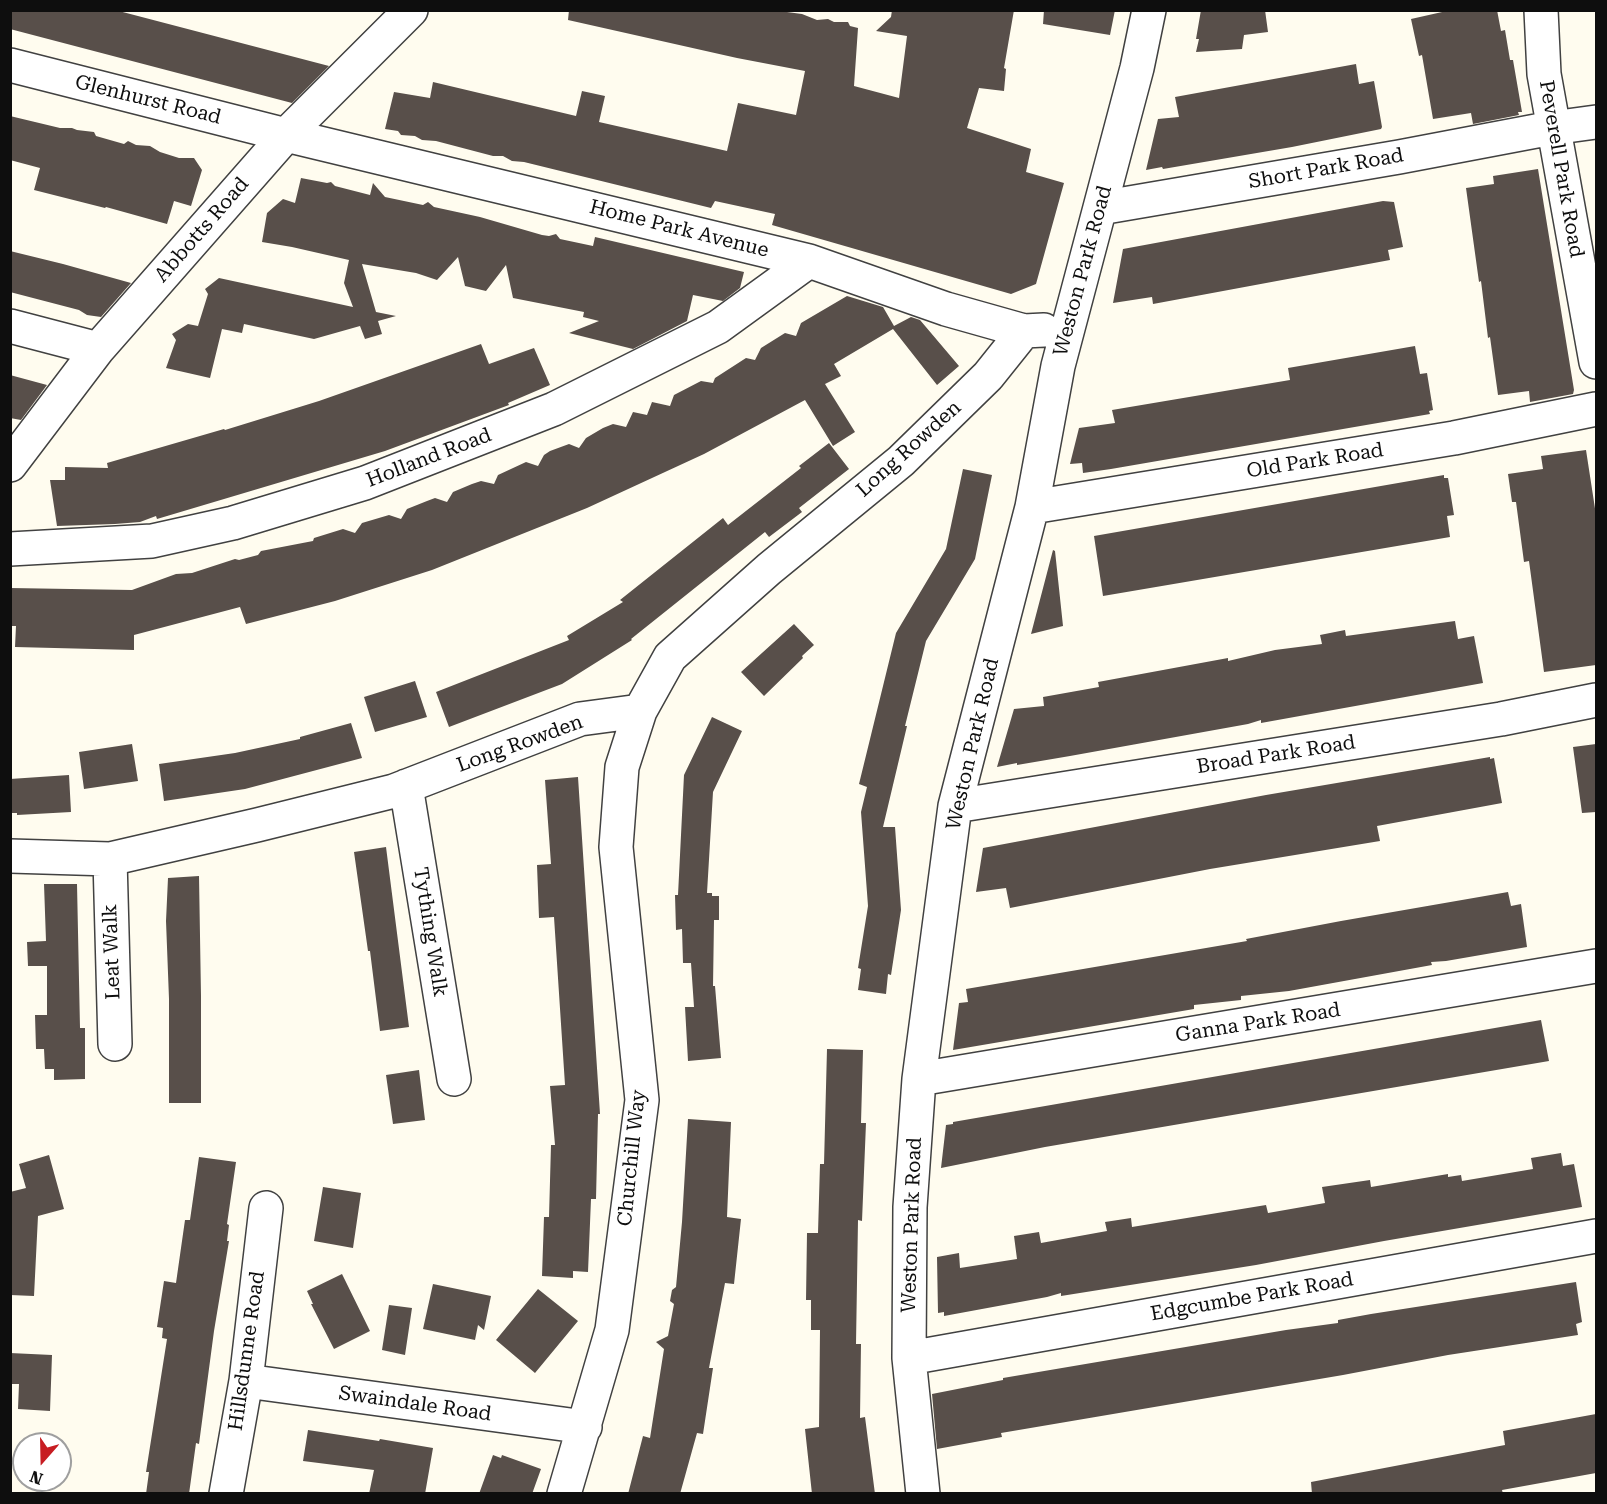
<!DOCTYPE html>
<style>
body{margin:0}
#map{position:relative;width:1607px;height:1504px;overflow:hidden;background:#fffcef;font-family:"Roboto Serif",serif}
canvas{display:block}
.frame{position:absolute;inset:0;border:12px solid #0e0e0e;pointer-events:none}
.north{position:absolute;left:12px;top:1432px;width:60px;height:60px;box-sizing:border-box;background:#fff;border:2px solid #9f9f9f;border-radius:50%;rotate:200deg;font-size:16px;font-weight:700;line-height:24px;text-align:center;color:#0e0e0e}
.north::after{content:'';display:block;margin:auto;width:21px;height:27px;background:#c71d22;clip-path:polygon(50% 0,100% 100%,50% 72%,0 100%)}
</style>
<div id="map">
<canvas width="1607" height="1504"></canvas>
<div class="frame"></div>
<div class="north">N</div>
</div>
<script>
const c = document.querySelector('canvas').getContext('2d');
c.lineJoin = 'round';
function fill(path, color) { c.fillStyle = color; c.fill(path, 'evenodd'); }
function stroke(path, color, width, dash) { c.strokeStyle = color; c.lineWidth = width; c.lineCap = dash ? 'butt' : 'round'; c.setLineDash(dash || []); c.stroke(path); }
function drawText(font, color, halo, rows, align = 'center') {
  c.font = font + ' "Roboto Serif",serif'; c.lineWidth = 6; c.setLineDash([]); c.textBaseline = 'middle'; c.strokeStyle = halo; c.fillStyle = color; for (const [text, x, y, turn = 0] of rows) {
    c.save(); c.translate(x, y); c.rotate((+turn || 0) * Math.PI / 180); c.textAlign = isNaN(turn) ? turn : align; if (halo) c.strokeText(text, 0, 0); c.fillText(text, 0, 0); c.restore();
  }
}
const building = new Path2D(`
 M10,10H115L329,66L292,103L10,29Z
 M569,10H772L802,14L817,20L828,19L834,22H848L850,26L858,28L854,86L899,98L907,36L876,31L891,17L892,10H1014L1004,68L1006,69L1004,91L979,88L967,128L1031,149L1026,172L1064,183L1036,284L1011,294L772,225L775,214L715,201L711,208L524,162L512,161L503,156H493L436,141L422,140L415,136L401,135L398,131L385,129L394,92L430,98L433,82L576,116L582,91L605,96L599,122L727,151L738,103L796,115L805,71L737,58L568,20Z
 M1044,10H1115L1110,35L1043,24Z
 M1201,10H1265L1268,32L1244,35L1242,49L1196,52L1199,39H1196Z
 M1451,10H1497L1501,31L1505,30L1510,60H1513L1522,112H1518L1519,115L1473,124L1471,113L1433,119L1422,55L1419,56L1411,19Z
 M1356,64L1359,84L1374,81L1382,127L1381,129L1292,147L1163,169L1162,167L1146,170L1158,119L1179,117L1175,97Z
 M10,116L60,128H72L77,130L94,132L96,136L124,144L128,141L136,145L150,146L160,152L179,158H194L202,170L191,206L174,201L167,224L106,207L105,208L34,190L40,168L10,160Z
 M1538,169L1574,390L1573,394L1530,402L1529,391L1498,395L1490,337L1488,338L1481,281L1479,282L1466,188L1494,184L1493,176Z
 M301,178L327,183L331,182L335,186L370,195L373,183L385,197L423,205L428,202L434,207L480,217L542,235L549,236L556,234L560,239L593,246L595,237L744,272L740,288L723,301L693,295L687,321L633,349L569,333L599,321L583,317L584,312L513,298L506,265L486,291L465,286L458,257L437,280L416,273L362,264L376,312L396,316L378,321L382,334L365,339L360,326L314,339L244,324L242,333L222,329L210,378L166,368L176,340L172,334L188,324L198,326L208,294L205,289L219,278L353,307L344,283L349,260L292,247L262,242L267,213L283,199L295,203Z
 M1383,201L1394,202L1403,247L1388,250L1390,260L1153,304L1152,297L1113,303L1123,249Z
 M10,251L63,264L131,283L101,317L87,315L79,310L10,292Z
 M847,296L883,307L894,326L911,317L920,320L959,366L937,385L893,329L834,364L841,376L825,384L855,432L833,446L805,400L704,454L587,508L432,570L335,601L246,624L240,607L134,635V650L15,647L16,626H10V588L132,590L176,574L192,573L235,559L239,560L258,555L261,551L313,541L314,538L343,529L355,533L362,523L389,515L401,519L407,509L427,501L435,498L447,502L453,492L472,484L481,481L494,484L498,475L526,462L538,466L544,455L550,451L569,444L579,448L586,438L603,428L613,424L626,427L633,412L647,415L652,402L670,406L674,395L701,381L713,383L715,378L746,358L755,360L761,348L785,333L796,336L801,323Z
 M481,344L489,364L534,348L550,385L508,403L509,405L385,451L157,519L156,516L140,522L115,524L57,526L50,480H65V467L108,468L107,463L224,429L225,430L319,401Z
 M1415,346L1420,374L1427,373L1433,410L1429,411L1430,414L1111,469L1083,473L1082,463L1070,464L1079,428L1115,423L1112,410L1290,380L1288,368Z
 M10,375L47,385L21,420L10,418Z
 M829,443L849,469L799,508L802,512L769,537L765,532L631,639L632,640L562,684L449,727L436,692L569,640L567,636L623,602L620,600L723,518L728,525L801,468L799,466Z
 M1586,450L1596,515V665L1544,672L1529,561L1524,562L1516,502H1512L1508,474L1543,469L1541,456Z
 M963,469L992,475L975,559L926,641L905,726H907L883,827H895L901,910L891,975L888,974L886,994L858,990L861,969L858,968L868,906L861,812L867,787L859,784L896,633L946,549Z
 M1444,475V478H1448L1454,515L1447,516L1450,537L1103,596L1094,536Z
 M1053,550L1055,551L1063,626L1031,634Z
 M1455,621L1458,639L1474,636L1483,683L1261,723V720L1248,724L1070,756L1017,765V763L997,767L1014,709L1044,706L1043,697L1099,687L1098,682L1228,658V661L1275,650L1322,644L1320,635L1345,630L1346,636Z
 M794,624L814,645L802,656L803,658L764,696L741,672Z
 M415,681L427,717L375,732L364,697Z
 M712,717L742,731L713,792L707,893H712V896H719V920H714L713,986H715L721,1058L688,1061L685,1007H694L691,963H683L682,929L676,930L675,895H678L684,775Z
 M351,723L362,758L245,789L164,801L159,764L235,753L300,739V737Z
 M132,744L138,781L84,789L79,752Z
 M1596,744V812L1582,813L1573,747Z
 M1490,757V759L1494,758L1502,803L1377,826L1380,841L1210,869L1010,908L1006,888L976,892L983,848L1266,795Z
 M69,775L71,812L17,815V813H10V779Z
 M578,777L600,1114H598L596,1199H591L588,1272L573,1271V1278L542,1276L544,1217H549L551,1145H555L550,1086L565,1085L554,917L539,918L537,865L551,864L545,780Z
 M386,847L409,1027L380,1031L370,951H368L354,852Z
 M199,876L201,996V1103H169V999L166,921L168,878Z
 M44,884H77L80,1028H85V1079L54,1080V1069H45L44,1049H36L35,1015H47V966H28L27,942L46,941Z
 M1508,892L1511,906L1521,904L1527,947L1446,961L1431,962L1432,965L1289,991L1241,996V1000L1194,1005V1009L953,1050L959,1003L968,1002L966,989L1247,941L1246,939L1341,921Z
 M1541,1020L1549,1061L1045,1147L941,1168L946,1125L953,1124V1122Z
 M827,1049L863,1050L861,1123H866L862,1221L858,1220L856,1344H861L860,1418L865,1417L875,1494H812L805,1429L819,1427L820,1330H811V1300H806L807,1233H818L820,1164H824Z
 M419,1070L425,1120L393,1124L386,1075Z
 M688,1119L731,1122L727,1217L741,1219L734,1284L725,1283L709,1368H713L703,1434L697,1433L680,1494H628L643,1436L650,1438L664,1349L656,1342L668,1336L674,1304L670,1301L672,1290L676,1287L682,1222Z
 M1561,1153L1563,1166L1574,1164L1582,1207L1384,1241L1256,1265L1061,1296V1293L1047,1297L944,1316V1312L938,1313L937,1257L959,1253L960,1268L1017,1259L1014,1236L1039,1232L1041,1243L1107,1231L1105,1222L1131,1218L1132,1227L1266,1205L1268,1213L1325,1203L1322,1187L1370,1180L1371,1187L1448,1174V1177L1461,1175L1462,1181L1533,1169L1531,1158Z
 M49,1155L64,1209L38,1216L34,1296L10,1295V1192L26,1188L19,1164Z
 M199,1157L236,1162L227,1224L229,1225L227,1241H229L214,1331L199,1444L196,1443L189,1494H146L149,1472H146L167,1339L162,1338L163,1328L157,1327L164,1281L176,1283L185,1220H190Z
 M323,1187L361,1193L353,1248L314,1241Z
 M342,1274L370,1331L334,1349L311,1304H313L307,1291Z
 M1576,1282L1582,1322L1576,1324L1578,1335L1448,1355L1343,1375L1001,1433L1002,1437L937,1449L932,1394L1003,1380V1378L1286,1330L1338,1323V1320L1371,1314Z
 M433,1284L491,1296L484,1330L478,1325L475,1340L423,1329Z
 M538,1289L578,1321L535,1373L496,1340Z
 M389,1305L412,1308L405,1355L382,1350Z
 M10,1353L52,1355L50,1411L18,1409L19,1384H10Z
 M1596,1414V1473L1502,1490L1503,1494H1312L1311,1482L1505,1445L1503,1431Z
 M308,1430L379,1441L380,1439L433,1448L425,1494H369L374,1470L303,1461Z
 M493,1455L501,1458L502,1455L541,1469L532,1494H479Z`);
const minor = new Path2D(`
 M1541,10L1544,74L1596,362
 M10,65L286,135L809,261L946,309L1024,331L1044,330
 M1100,208L1399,157L1552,128L1596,122
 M10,326L98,349
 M10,465L98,349L286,135L411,10
 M1032,507L1454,438L1596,409
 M10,549L152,541L233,523L365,483L554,409L718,327L809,261
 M406,786L454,1079
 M955,806L1501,719L1596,700
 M10,856L110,859L257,825L394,791L580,719L640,711L670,657L769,569L901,461L988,376L1024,331
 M110,859L115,1044
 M919,1079L1596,966
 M909,1358L1596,1236
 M246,1381L585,1427
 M226,1494L246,1381L266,1208
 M564,1494L612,1330L642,1100L616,847L622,767L640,711
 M923,1494L909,1358L910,1207L919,1079L955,806L1032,507L1058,366L1137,68L1149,10`);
const streetNames = [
 ["Glenhurst Road",148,100,14],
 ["Short Park Road",1326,169,-10],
 ["Peverell Park Road",1561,169,80],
 ["Home Park Avenue",679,229,14],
 ["Abbotts Road",202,230,-49],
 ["Weston Park Road",1083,271,-75],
 ["Long Rowden",909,449,-42],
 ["Holland Road",429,458,-21],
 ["Old Park Road",1315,461,-9],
 ["Long Rowden",520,744,-20],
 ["Weston Park Road",973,744,-77],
 ["Broad Park Road",1276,755,-9],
 ["Tything Walk",430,932,81],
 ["Leat Walk",112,952,-92],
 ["Ganna Park Road",1258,1023,-9],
 ["Churchill Way",632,1158,-84],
 ["Weston Park Road",912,1225,-88],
 ["Edgcumbe Park Road",1252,1297,-10],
 ["Hillsdunne Road",247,1351,-82],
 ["Swaindale Road",415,1404,8]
];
fill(building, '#584f4a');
stroke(minor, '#414141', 36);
stroke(minor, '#fff', 33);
drawText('20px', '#0e0e0e', '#fff', streetNames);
</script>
